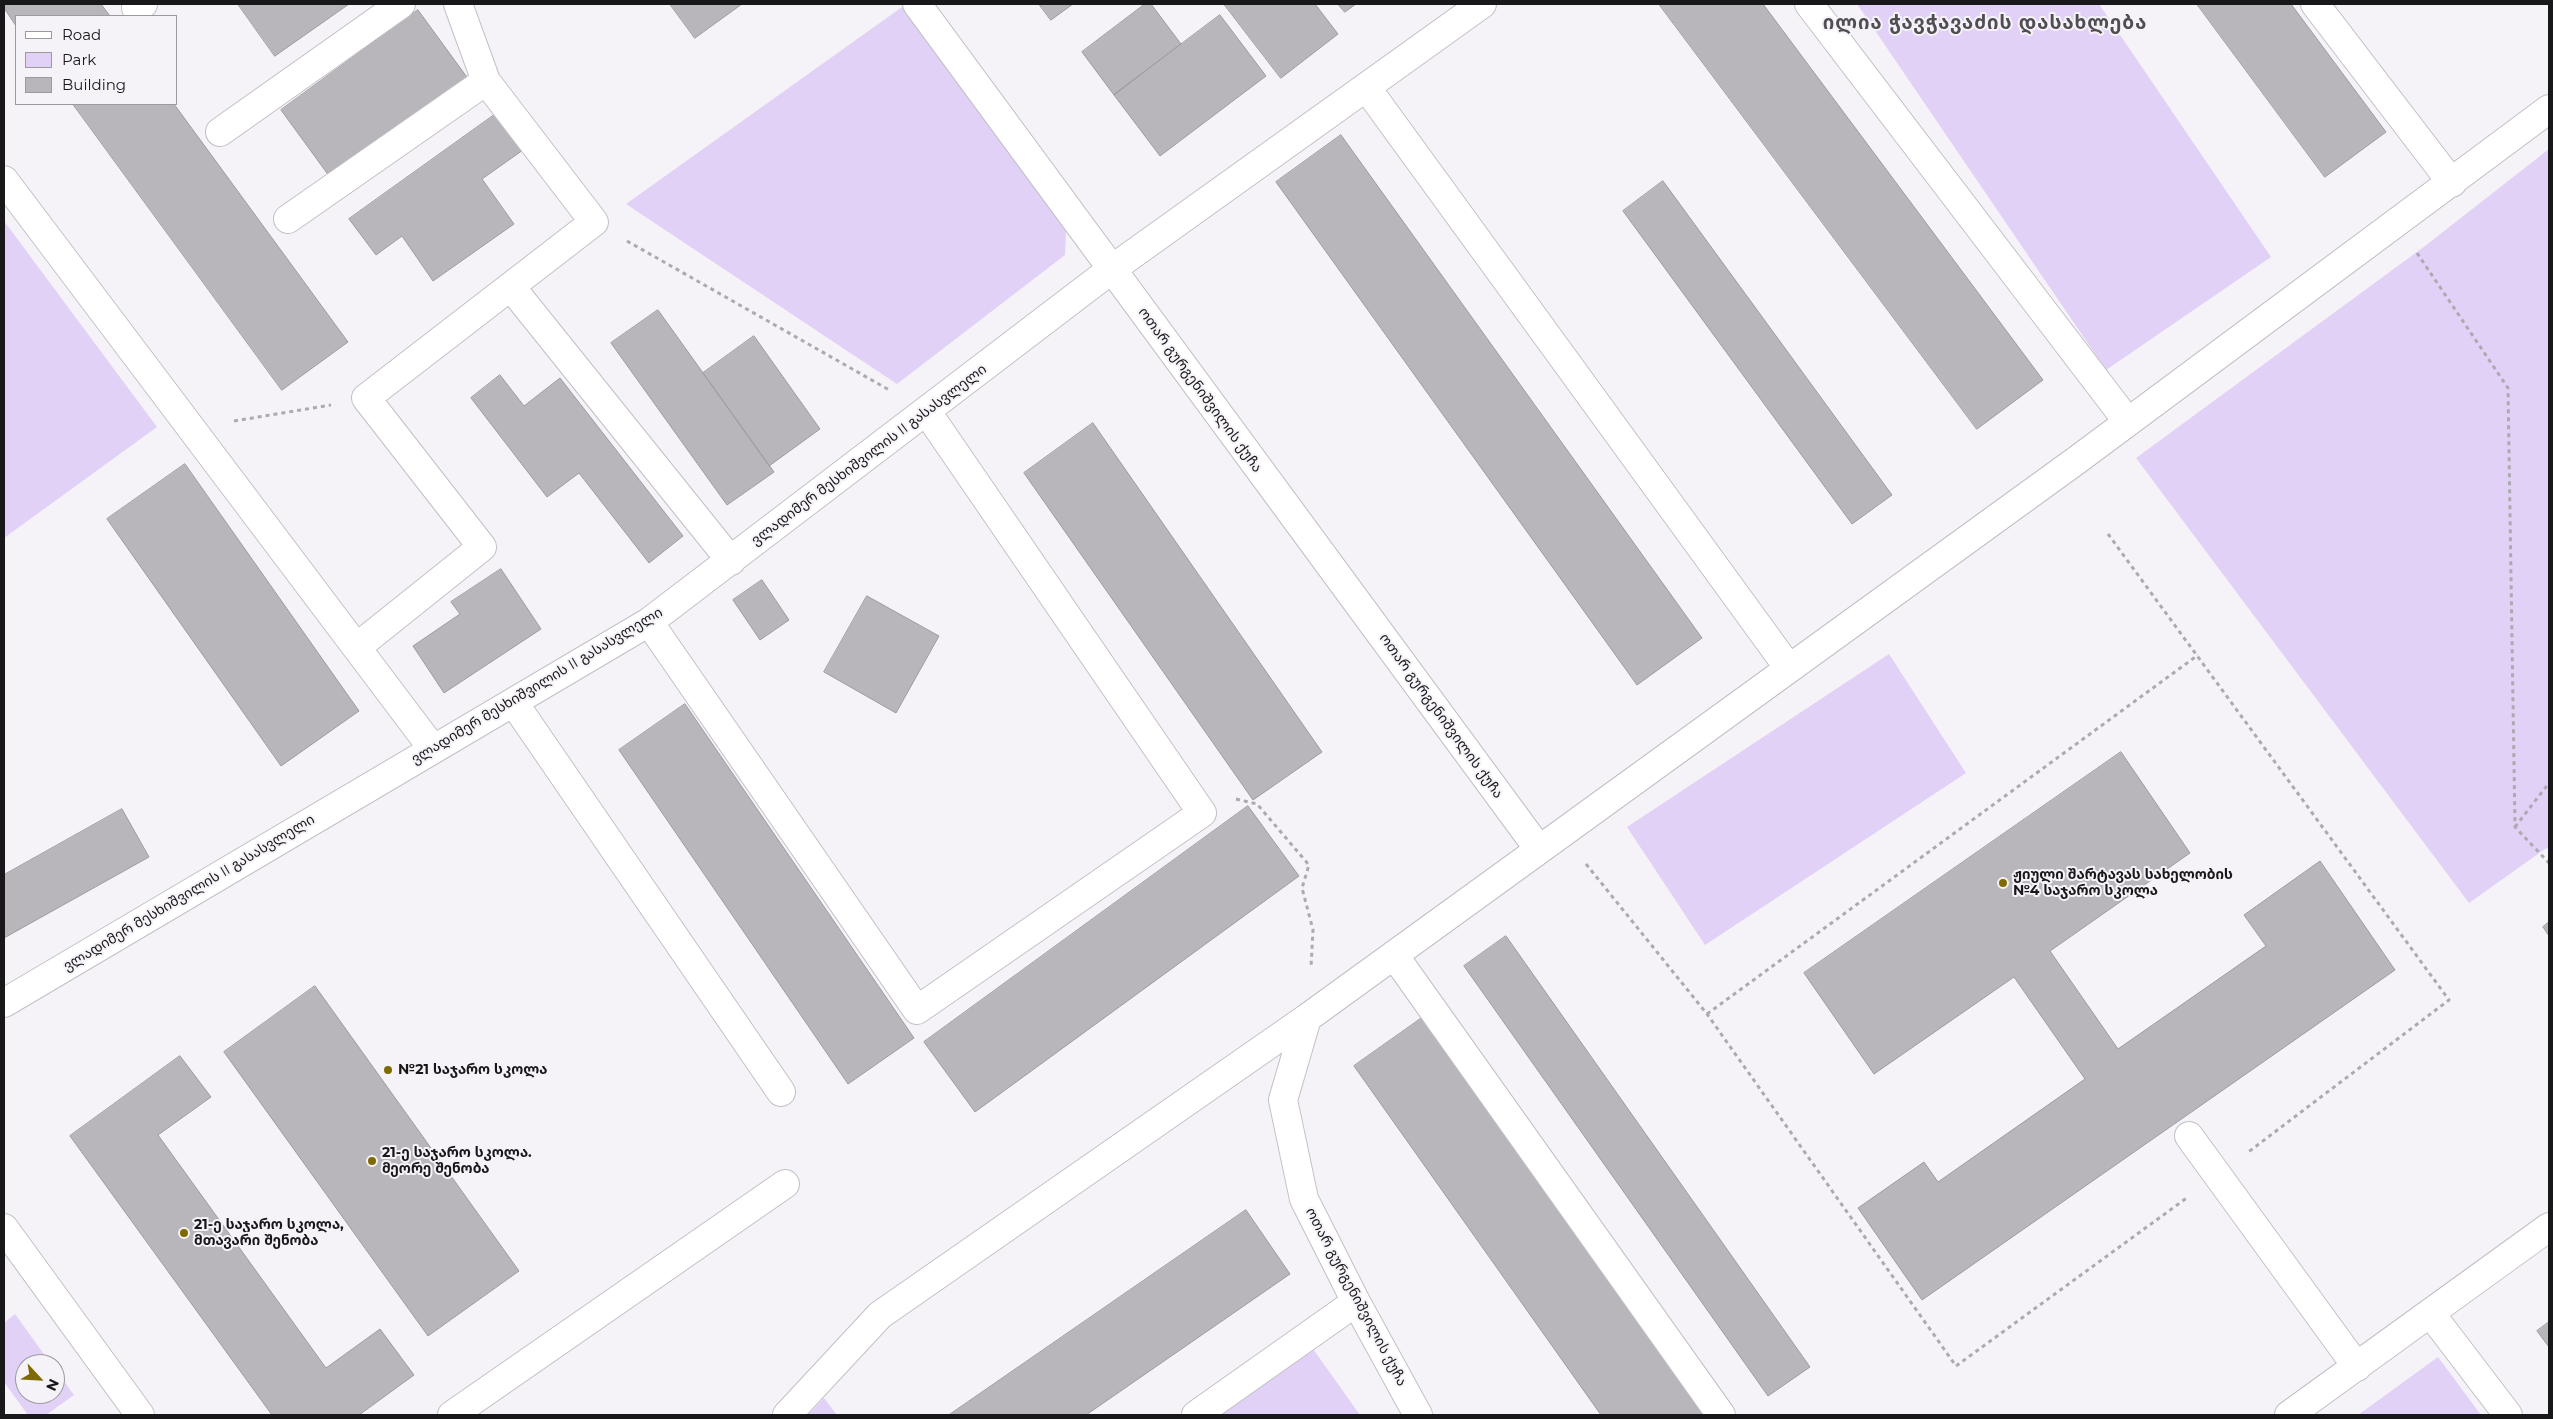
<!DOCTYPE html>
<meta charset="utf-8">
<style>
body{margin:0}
#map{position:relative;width:2553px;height:1419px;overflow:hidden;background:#f5f2f8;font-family:Montserrat,sans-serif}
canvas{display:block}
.frame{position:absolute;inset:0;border:5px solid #181719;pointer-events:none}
.legend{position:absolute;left:15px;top:15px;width:162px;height:90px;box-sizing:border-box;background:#f5f2f8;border:1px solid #9d9a9f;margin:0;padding:6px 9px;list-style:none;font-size:15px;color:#181719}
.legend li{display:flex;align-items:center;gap:10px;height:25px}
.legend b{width:25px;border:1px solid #9d9a9f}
.north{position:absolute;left:15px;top:1354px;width:50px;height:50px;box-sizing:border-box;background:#f5f2f8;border:1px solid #9d9a9f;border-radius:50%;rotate:115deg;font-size:14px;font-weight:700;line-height:20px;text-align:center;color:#181719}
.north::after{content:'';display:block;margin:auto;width:18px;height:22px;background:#7e6a01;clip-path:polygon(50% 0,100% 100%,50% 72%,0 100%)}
</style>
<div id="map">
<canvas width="2553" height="1419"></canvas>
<div class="frame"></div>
<ul class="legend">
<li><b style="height:6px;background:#fff"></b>Road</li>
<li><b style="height:14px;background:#e2d1f7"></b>Park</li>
<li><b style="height:14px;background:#b8b5bb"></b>Building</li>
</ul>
<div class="north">N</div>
</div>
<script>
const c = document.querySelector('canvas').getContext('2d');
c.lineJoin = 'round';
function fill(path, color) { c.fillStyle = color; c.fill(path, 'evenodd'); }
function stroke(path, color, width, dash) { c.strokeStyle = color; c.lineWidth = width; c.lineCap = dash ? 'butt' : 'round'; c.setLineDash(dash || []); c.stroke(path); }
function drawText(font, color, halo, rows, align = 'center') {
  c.font = font + ' Montserrat,"Noto Sans Georgian",sans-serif'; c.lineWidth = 4; c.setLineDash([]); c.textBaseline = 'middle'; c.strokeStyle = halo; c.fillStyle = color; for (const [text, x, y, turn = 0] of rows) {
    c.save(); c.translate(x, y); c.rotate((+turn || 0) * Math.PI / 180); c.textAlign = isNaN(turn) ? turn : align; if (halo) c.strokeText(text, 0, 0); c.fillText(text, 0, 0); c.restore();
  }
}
const green = new Path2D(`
 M1857,4H2099L2271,257L2106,370Z
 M902,7L1066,231L1065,255L897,384L626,204Z
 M2549,149V848L2545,849L2469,903L2136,458L2425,246Z
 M4,221L157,427L4,538Z
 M1889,654L1966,773L1705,945L1627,827Z
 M15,1314L51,1364H25V1394H55V1369L74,1395L46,1415H28L4,1382V1323Z
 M1313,1349L1360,1415H1221Z
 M2438,1357L2481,1415H2358Z
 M824,1398L837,1415H808Z`);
const building = new Path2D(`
 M4,4H101L110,16H16V26L4,8Z
 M238,4H349L275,56Z
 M670,4H742L695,38Z
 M1039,4H1073L1051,20Z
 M1145,4H1151L1181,44L1114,95L1082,52Z
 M1224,4H1315L1338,34L1281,78Z
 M1338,4H1356L1345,12Z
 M1659,4H1763L2043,380L1977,429Z
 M2197,4H2291L2386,132L2325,177Z
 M418,10L469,80L332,180L281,110Z
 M1220,15L1266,76L1160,156L1114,95Z
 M73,104H174L348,342L282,390Z
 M497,113L523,150L482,179L514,224L433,281L402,236L376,255L349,219Z
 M1341,135L1702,638L1637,685L1276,182Z
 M1663,181L1892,495L1852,524L1623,211Z
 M658,310L774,472L727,505L611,343Z
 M754,336L820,429L769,466L703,373Z
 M500,375L524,406L560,378L683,536L649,563L579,473L547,497L471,398Z
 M1093,423L1322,752L1253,800L1024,473Z
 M185,464L359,711L281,766L107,519Z
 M501,569L541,629L444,693L413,646L460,614L451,602Z
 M762,580L789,620L760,640L733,600Z
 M867,596L939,636L896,713L824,672Z
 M685,704L914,1038L848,1084L619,750Z
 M2121,752L2190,853L2050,951L2118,1049L2266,946L2244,915L2320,861L2395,970L1922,1300L1858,1208L1924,1162L1938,1182L2085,1079L2014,977L1874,1074L1804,973Z
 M1248,806L1299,876L975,1112L924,1042Z
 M122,809L149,857L4,938V875Z
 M2549,922V936L2543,927Z
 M1506,936L1810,1367L1768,1396L1464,966Z
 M315,986L519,1271L428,1336L224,1052Z
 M1426,1015L1705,1415H1601L1354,1066Z
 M180,1056L211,1097L158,1135L326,1368L380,1329L414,1375L359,1415H272L70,1136Z
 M1246,1210L1290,1274L1086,1415H949Z
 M2549,1322V1347L2537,1331Z`);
const path = new Path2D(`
 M627,241L891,391
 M2417,253L2508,388L2515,827L2549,863
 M234,421L331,405
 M2108,534L2449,1000L2247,1153
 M1236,799L1257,804L1309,865L1302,888L1313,930L1311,967
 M2515,827L2549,783
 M1586,864L1707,1014L1956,1366L2188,1197
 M1707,1014L2198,655`);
const minor = new Path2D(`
 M917,4L1538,848
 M1809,4L2128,422
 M2315,4L2452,183
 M136,8L143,4
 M1366,87L1788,667
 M220,132L401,4
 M4,180L433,749
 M288,219L486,81
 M511,287L731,561
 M649,622L917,1010L1202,813L927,412
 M357,647L482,547L366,398L594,222L486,81L458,4
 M514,703L781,1092
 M1394,955L1721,1415
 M4,1003L649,622L1112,269L1482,4
 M2189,1136L2357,1367
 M4,1228L140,1415
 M2431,1314L2508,1415
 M452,1415L785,1184
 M787,1415L880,1315L1307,1018
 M1196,1415L1356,1302
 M1418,1415L1356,1302L1304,1199L1283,1100L1307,1018L2077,460L2549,109
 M2289,1415L2549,1227`);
const markers = [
 [2003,883,5,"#7e6a01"],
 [388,1070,5,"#7e6a01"],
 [372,1161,5,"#7e6a01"],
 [184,1233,5,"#7e6a01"]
];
const streetNames = [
 ["ოთარ გურგენიშვილის ქუჩა",1200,390,54],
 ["ვლადიმერ მესხიშვილის II გასასვლელი",869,455,-37],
 ["ვლადიმერ მესხიშვილის II გასასვლელი",537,686,-31],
 ["ოთარ გურგენიშვილის ქუჩა",1441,716,54],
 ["ვლადიმერ მესხიშვილის II გასასვლელი",189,893,-31],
 ["ოთარ გურგენიშვილის ქუჩა",1356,1297,62]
];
const poiNames = [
 ["ჟიული შარტავას სახელობის",2013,875],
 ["№4 საჯარო სკოლა",2013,891],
 ["№21 საჯარო სკოლა",398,1070],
 ["21-ე საჯარო სკოლა.",382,1153],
 ["მეორე შენობა",382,1169],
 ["21-ე საჯარო სკოლა,",194,1225],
 ["მთავარი შენობა",194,1241]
];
const districtNames = [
 ["ილია ჭავჭავაძის დასახლება",1985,23]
];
fill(green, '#e2d1f7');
fill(building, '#b8b5bb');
stroke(building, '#9d9ba1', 1);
stroke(minor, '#c2c0c6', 30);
stroke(path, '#adaaaf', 3, [4, 4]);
stroke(minor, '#fff', 28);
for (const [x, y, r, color] of markers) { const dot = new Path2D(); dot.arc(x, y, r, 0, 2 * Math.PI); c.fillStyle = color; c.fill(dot); stroke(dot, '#f5f2f8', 2); }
drawText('14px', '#181719', '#f5f2f8', streetNames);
drawText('bold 14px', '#181719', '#f5f2f8', poiNames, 'left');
c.letterSpacing = '1px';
drawText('bold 19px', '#504e53', '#f5f2f8', districtNames);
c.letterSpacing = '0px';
</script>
